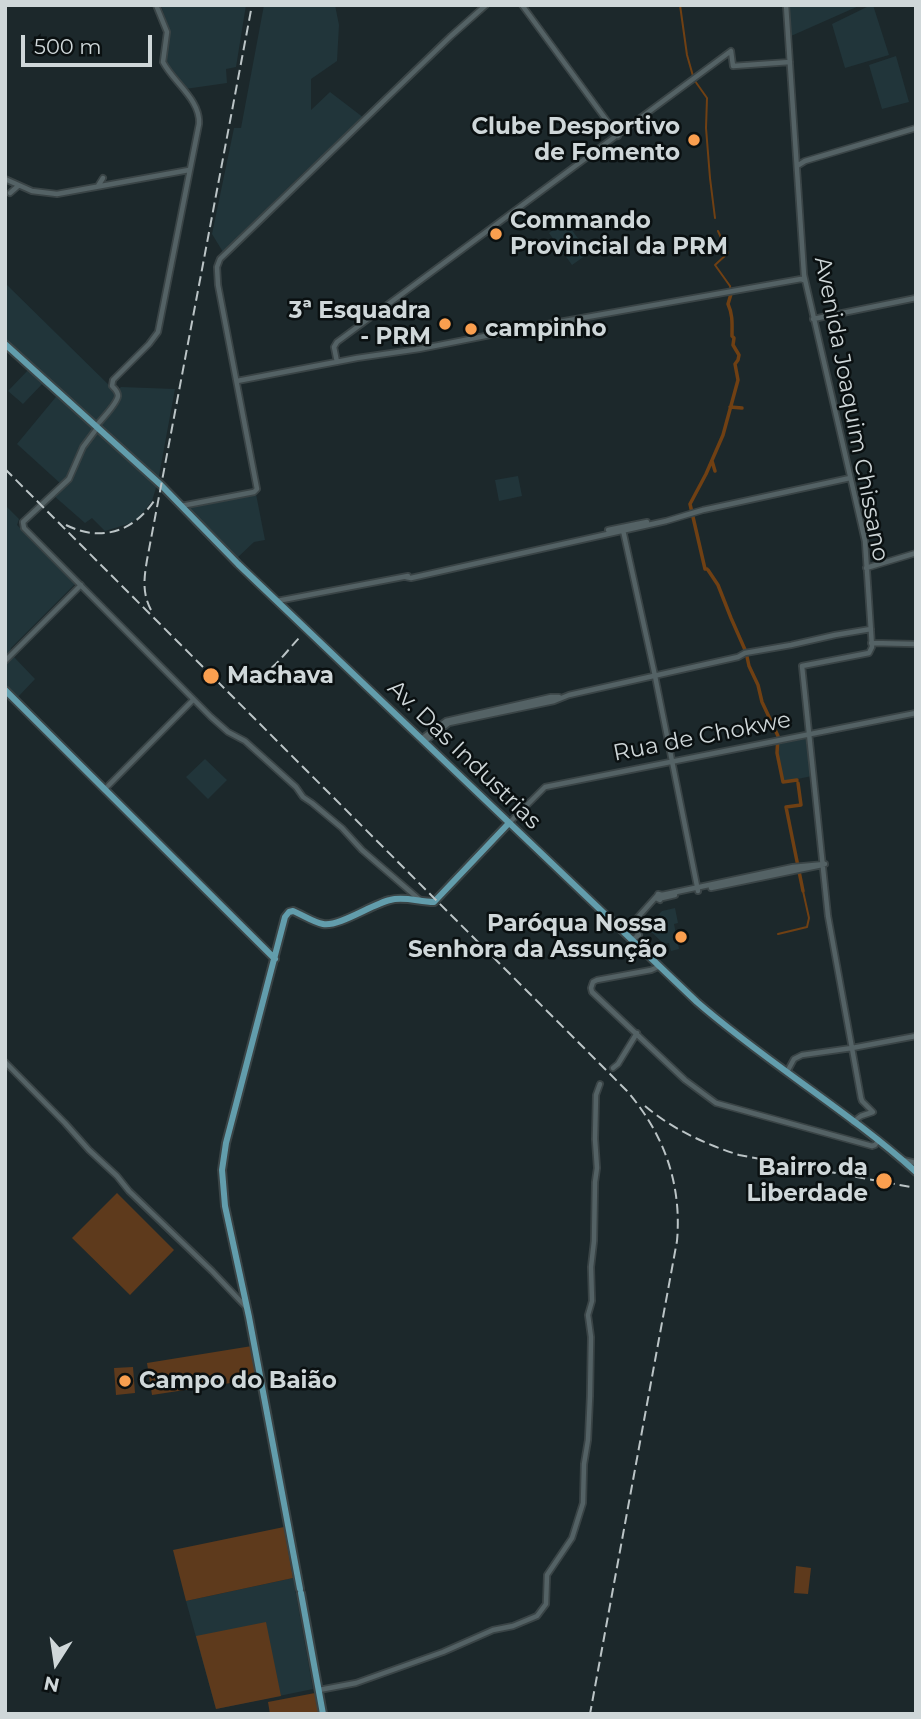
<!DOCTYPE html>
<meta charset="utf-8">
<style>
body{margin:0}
#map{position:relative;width:921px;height:1719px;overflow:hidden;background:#1c282b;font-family:Montserrat,sans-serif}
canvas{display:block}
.frame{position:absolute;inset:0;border:7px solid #cfd7d9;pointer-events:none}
.north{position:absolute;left:21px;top:1628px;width:70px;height:70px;-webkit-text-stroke:5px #0a1011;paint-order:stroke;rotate:192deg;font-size:19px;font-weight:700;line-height:28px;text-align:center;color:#cfd7d9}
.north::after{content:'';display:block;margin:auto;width:24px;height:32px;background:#cfd7d9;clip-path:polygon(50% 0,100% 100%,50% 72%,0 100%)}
.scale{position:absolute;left:21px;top:35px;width:131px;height:32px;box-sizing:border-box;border:4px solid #cfd7d9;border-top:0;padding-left:9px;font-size:21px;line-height:24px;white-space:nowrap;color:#cfd7d9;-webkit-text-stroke:5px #0a1011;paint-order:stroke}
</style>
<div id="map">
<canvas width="921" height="1719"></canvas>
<div class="frame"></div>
<div class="north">N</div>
<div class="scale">500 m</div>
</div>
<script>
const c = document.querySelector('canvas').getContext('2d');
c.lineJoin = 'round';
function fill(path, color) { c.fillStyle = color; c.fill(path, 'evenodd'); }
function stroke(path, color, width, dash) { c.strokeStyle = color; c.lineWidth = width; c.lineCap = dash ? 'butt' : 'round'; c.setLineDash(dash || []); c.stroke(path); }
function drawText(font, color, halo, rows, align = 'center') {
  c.font = font + ' Montserrat,sans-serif'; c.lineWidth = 5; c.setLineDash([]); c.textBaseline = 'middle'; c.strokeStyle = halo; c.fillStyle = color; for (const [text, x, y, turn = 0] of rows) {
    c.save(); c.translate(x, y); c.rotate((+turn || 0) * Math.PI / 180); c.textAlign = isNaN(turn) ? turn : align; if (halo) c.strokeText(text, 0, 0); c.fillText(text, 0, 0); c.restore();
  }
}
const built = new Path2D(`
 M161,5H246L236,67L226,69L227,83L185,89L164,60L169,30Z
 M264,5H335L339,25L337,61L311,79V110L330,92L364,118L302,174L223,252L212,234L234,128H241Z
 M788,5H861L791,36Z
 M871,5H873L889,55L845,68L832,24Z
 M896,56L909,102L882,109L869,65Z
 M565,221L589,253L572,265L549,233Z
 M5,283L116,392L121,387L175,389L158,481L152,501L140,516L131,523L105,531L92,518L85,523L53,495L61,484L17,444L60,392L46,380L23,404L8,391L31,367L5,343Z
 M518,476L522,496L499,501L495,480Z
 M254,493L256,494L265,540L254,542L236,559L186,509V505Z
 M5,505L19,519L17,525L75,584L11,648L10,653L5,656Z
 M14,657L35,679L18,697L5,685V666Z
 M807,736L812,776L783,782L778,756V741Z
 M205,759L227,780L208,799L186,777Z
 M675,908L678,923L674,924L679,949L671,951L669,943L664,944L647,928L640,934L662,911Z
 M293,1578L313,1689L216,1709L186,1601Z`);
const green = new Path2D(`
 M117,1193L174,1250L130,1295L72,1238Z
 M252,1346L257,1379L152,1395L147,1363Z
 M133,1367L135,1393L116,1395L114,1368Z
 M284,1527L293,1578L186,1601L173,1550Z
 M796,1566L811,1568L808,1594L794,1593Z
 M266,1622L281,1696L216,1709L196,1636Z
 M315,1693L319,1714H270L268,1702Z`);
const stream = new Path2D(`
 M680,5L687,55L693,76
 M695,81L707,98L706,128L710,178L715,218
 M718,231L728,253L715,265L730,286L731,294
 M778,934L807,927L809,918L803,891`);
const canal = new Path2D(`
 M730,407L742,408
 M712,461L715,471
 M707,569H705L690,504L706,474L723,435L738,380L735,364L738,360L739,355L733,345L734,338L732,336C732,324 733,315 728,304L731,294
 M708,570L718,585L731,618L746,652L749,666L758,685L762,702L778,736L777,753L783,782L797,780
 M798,783L801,805L786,807L803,891`);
const minor = new Path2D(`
 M522,5L618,136
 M786,5L804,275L865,541L872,647L869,653L802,666L828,916L861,1098L862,1101L873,1112L861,1116L853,1122
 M797,166L805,161L916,128
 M5,179L32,191L57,194L189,170
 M98,186L103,178
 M10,193L18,186
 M813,319L916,298
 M337,362L334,347L337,342L731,51L733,66L790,62
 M237,381L357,358L419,349L531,327L801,279L804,280
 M96,426C101,420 117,404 118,396C118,391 115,389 112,386L113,380L149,344L158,332L199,124C201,100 173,82 163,62L167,32L156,5
 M98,427L83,447L69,479L23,522L24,528L211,717L228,732L245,741L296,787L303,797L312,803L342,828L362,850L420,900
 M181,506L254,492L257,489L218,285L217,267L220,259L451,36L486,5
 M608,530L647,522
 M623,530L655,676L698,891
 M866,568L916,553
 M406,577L411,578L666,521L703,510L850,478
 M277,601L408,576
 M871,643L916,644
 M5,661L81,585
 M421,739L446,721L551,697H559
 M424,742L449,723L554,701L569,695L738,657L745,653L791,645L835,635L871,629
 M105,789L193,700
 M509,823L545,787L916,713
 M711,888L822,865
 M658,894L662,895L660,900L656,898Z
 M662,895L793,867L825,864
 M662,898L675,895
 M618,925L630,926L639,935L632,940
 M630,926L656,897
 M660,966L651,970L597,980L593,982L591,988L592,992L685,1080L716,1103L872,1146L875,1145L878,1141
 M5,1062L65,1123L89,1150L117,1176L129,1191L212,1271L247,1308
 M613,1068L618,1064L637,1033
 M787,1072L794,1059L802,1055L852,1048L916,1036
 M903,1160L916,1163
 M319,1690L356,1683L443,1652L493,1630L513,1626L537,1616L546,1604L547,1575L572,1538L583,1503L584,1464L588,1440L590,1396L591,1337L588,1315L592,1301L591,1267L594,1241L595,1182L597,1168L595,1139L596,1095L600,1084`);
const major = new Path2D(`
 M5,344L161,485L238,564L697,1002C767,1063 847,1110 916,1172
 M5,690L275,959
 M300,1589L249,1317L225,1206L222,1170L226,1143L285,917L289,912L293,911C303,915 313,922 323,924C339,927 372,904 390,900C404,896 419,902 434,902L509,823
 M301,1593L323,1714`);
const rail = new Path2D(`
 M5,469L627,1091C664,1134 682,1184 677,1241L590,1714
 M66,525C102,543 135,531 156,498
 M151,610C142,593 144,578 147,560L252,5
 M230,675C261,691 280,658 299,638
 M645,1106C672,1129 705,1144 739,1155L916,1188`);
const markers = [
 [694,140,7,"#fa9f4f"],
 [496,234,7,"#fa9f4f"],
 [445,324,7,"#fa9f4f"],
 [471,329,7,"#fa9f4f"],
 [211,676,9,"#fa9f4f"],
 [681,937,7,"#fa9f4f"],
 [884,1181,9,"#fa9f4f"],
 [125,1381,7,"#fa9f4f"]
];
const poiNames = [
 ["Clube Desportivo",680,127],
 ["de Fomento",680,153],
 ["Commando",510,221,"left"],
 ["Provincial da PRM",510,247,"left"],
 ["3ª Esquadra",431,311],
 ["- PRM",431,337],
 ["campinho",485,329,"left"],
 ["Machava",227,676,"left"],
 ["Paróqua Nossa",667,924],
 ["Senhora da Assunção",667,950],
 ["Bairro da",868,1168],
 ["Liberdade",868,1194],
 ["Campo do Baião",139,1381,"left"]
];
const streetNames = [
 ["Avenida Joaquim Chissano",851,409,79],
 ["Rua de Chokwe",702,737,-11],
 ["Av. Das Industrias",464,755,44]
];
fill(built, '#21353a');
fill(green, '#5e3a1c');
stroke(stream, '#704013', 2);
stroke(canal, '#704013', 3.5);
stroke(minor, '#3a4446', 8);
stroke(major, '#3a4446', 10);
stroke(minor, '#546265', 4.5);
stroke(major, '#629dac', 6);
stroke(rail, '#bbc4c6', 2, [10, 5]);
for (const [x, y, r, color] of markers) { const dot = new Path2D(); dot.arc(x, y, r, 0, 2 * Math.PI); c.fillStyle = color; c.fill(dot); stroke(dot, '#0a1011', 2.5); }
drawText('bold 23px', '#cfd7d9', '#0a1011', poiNames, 'right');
drawText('23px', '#cfd7d9', '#0a1011', streetNames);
</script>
